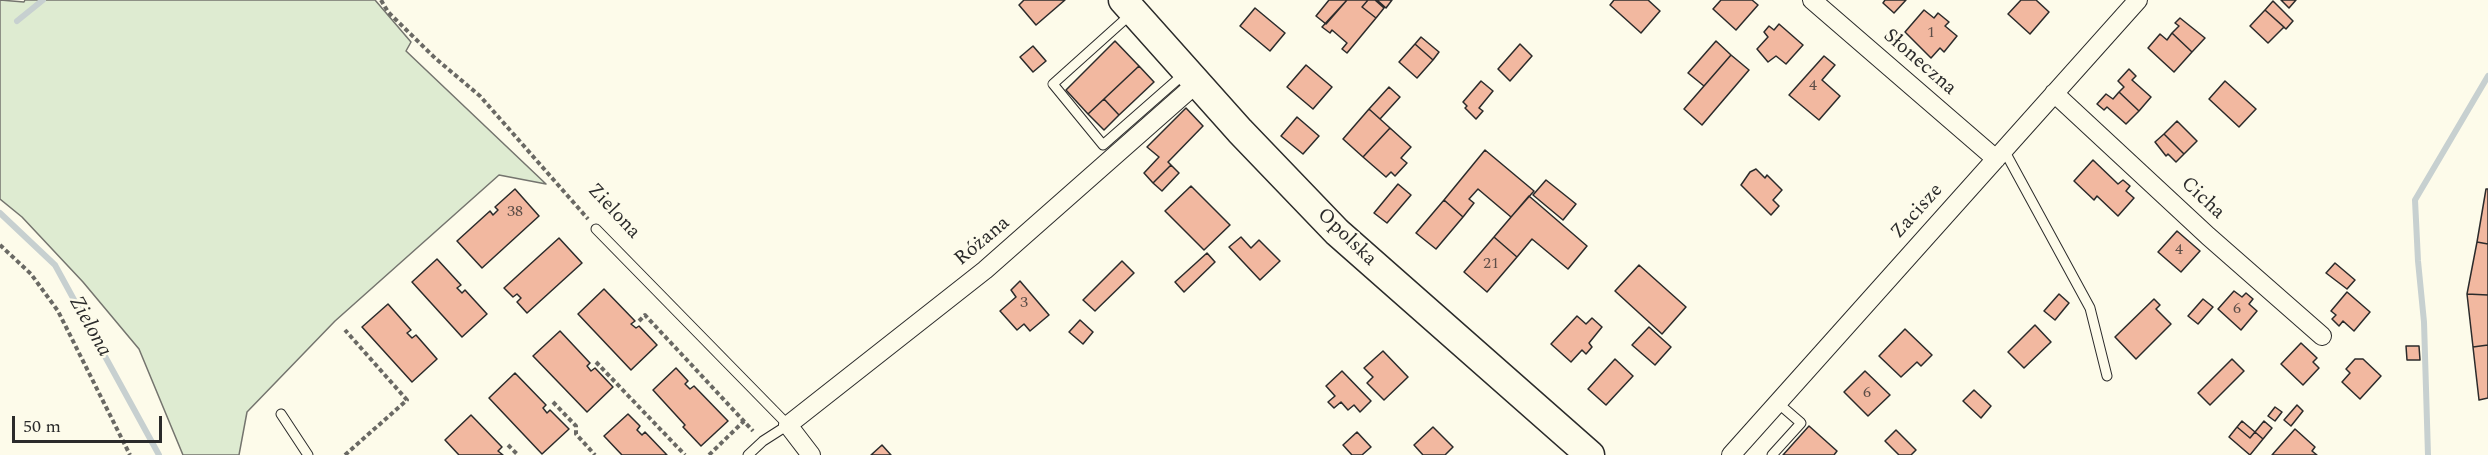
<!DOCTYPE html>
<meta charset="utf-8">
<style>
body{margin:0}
#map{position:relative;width:2488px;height:455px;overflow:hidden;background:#fdfbea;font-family:Spectral,serif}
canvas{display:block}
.scale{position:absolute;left:12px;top:416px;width:150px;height:27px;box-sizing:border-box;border:3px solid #2b2b2b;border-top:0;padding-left:8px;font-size:18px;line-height:21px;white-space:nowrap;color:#2b2b2b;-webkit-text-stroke:4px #fdfbea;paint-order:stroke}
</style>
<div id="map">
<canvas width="2488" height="455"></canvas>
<div class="scale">50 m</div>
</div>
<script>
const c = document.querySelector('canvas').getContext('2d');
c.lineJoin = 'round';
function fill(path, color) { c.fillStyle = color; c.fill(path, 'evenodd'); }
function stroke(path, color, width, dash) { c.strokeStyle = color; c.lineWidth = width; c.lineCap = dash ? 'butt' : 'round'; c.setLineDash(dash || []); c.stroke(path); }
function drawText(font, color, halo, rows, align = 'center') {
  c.font = font + ' Spectral,serif'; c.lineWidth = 4.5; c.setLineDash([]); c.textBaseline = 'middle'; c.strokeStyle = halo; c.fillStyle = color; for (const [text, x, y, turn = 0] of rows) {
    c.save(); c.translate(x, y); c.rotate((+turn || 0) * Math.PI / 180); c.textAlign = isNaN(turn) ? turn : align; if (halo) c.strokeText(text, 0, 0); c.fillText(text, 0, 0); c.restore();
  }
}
const green = new Path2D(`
 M0,0L24,2L25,0H375L411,42L406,51L546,184L499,175L335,321L247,412L239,455H183L139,349L83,282L22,217L0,199Z`);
const stream = new Path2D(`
 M17,21L43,0
 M0,213L55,265L159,455
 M2428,455L2424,322L2418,261L2415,200L2488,76`);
const building = new Path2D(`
 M1024,0H1065L1036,25L1019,5Z
 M1329,0H1347L1326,24L1316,16Z
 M1347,0H1368L1362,7L1376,18L1347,53L1342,49L1347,43L1332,30L1330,33L1322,27Z
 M1368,0H1375L1384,8L1376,18L1362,7Z
 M1377,0H1392L1386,8Z
 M1614,0H1648L1660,11L1641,33L1610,5Z
 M1721,0H1752L1758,5L1736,30L1713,9Z
 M1885,0H1906L1894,13L1883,3Z
 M2021,0H2036L2049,12L2030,34L2008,14Z
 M2281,0H2296L2289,8Z
 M2273,1L2293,21L2286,29L2265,10Z
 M1255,8L1285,33L1270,51L1240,26Z
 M1924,10L1934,18L1938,13L1949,22L1945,26L1957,36L1944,52L1940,48L1931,58L1905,32Z
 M2265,10L2284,27L2268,43L2250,26Z
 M2180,18L2205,38L2192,52L2172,33L2179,26L2175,23Z
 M1779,24L1803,45L1786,64L1776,56L1768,62L1757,49L1768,37L1764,32L1769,26L1774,30Z
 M2172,33L2192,52L2174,72L2148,48L2160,34L2167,40Z
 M1421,37L1439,52L1433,60L1415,44Z
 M1115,41L1139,66L1088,114L1066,90Z
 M1716,41L1731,55L1704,86L1688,73Z
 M1415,44L1433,60L1417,78L1399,62Z
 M1520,44L1532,56L1510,81L1498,69Z
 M1033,46L1046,61L1033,72L1020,57Z
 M1731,55L1749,70L1702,125L1684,109Z
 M1824,56L1835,65L1822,80L1840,96L1819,120L1789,95Z
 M1306,65L1332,87L1313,109L1287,87Z
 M1139,66L1154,82L1119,115L1104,99Z
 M2129,69L2136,76L2132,80L2151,97L2139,111L2119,92L2124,87L2118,81Z
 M1481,81L1493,91L1479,108L1483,111L1476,119L1465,108L1467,106L1463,102Z
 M2225,81L2256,109L2239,127L2209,99Z
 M1389,87L1400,97L1380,119L1369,109Z
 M2119,92L2139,111L2126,124L2107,107L2104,110L2097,104L2106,94L2113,99Z
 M1104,99L1119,115L1104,130L1088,114Z
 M1186,108L1203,126L1168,162L1171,165L1153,183L1144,173L1159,157L1147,147Z
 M1369,109L1390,128L1363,157L1343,139Z
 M1297,117L1319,136L1303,154L1281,136Z
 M2177,121L2197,141L2184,154L2164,134Z
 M1390,128L1411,147L1401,158L1407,163L1395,176L1391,172L1386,177L1363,157Z
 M2164,134L2184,154L2176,162L2168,154L2166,156L2155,142Z
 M1485,150L1534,191L1511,217L1478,189L1469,199L1474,203L1463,217L1444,200Z
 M2093,160L2118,184L2123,180L2130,186L2126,191L2134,198L2118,216L2097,196L2094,200L2074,181Z
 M1171,165L1179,173L1162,191L1153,183Z
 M1756,169L1765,178L1767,175L1782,190L1773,200L1779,206L1771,215L1741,185L1750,172Z
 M1546,180L1576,204L1563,220L1533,195Z
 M1398,184L1411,195L1387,223L1374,213Z
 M1191,186L1230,225L1204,250L1165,211Z
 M515,189L539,216L482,268L457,241L490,211L493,215L498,210L495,207Z
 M2486,189H2488V244L2477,242Z
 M1529,196L1587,246L1568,269L1532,239L1517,257L1494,237Z
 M1444,200L1463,217L1436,249L1416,233Z
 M2177,231L2200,251L2181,272L2158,252Z
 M1241,237L1251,248L1259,240L1280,261L1260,280L1229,247Z
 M1494,237L1517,257L1487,292L1464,272Z
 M559,238L582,263L527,313L517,302L521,298L517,294L513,297L504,288Z
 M2477,242L2488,244V295L2467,294Z
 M1207,253L1215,262L1184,292L1175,282Z
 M437,259L461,285L457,288L462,293L465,290L487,314L462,337L412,282Z
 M1122,261L1134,273L1095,311L1083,300Z
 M2335,263L2355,280L2347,289L2326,273Z
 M1639,265L1686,307L1662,334L1615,291Z
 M1020,281L1049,315L1030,331L1024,324L1017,330L1000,311L1016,297L1011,290Z
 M604,289L635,321L631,324L636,328L639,326L657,345L631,370L578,314Z
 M2234,291L2242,297L2246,293L2253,299L2249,304L2257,311L2241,330L2218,309Z
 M2347,292L2370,312L2354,331L2343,321L2339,326L2332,319L2336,315L2331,311Z
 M2059,294L2069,303L2055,320L2044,311Z
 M2467,294L2488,295V345L2473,347Z
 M2154,299L2160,305L2156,309L2171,324L2136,359L2115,337Z
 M2203,299L2213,307L2198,324L2188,316Z
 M388,304L411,330L407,333L412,338L416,335L437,359L412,382L362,327Z
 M1577,316L1586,324L1592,318L1602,327L1589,343L1592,347L1586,354L1582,350L1571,362L1551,344Z
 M1080,320L1093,332L1083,344L1069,332Z
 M2035,325L2051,342L2024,368L2008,352Z
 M1649,327L1671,347L1655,365L1632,345Z
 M1905,329L1932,355L1921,366L1917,362L1901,377L1879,356Z
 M560,331L590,363L587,366L591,371L595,368L613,387L587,412L533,356Z
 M2301,343L2317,358L2313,362L2319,368L2303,385L2281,364Z
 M2488,345V398L2479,400L2473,347Z
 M2406,346H2419L2420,360H2407Z
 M1383,351L1408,377L1384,400L1367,383L1373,377L1364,368Z
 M1615,359L1633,376L1606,405L1588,389Z
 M2232,359L2244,371L2210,405L2198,393Z
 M2355,359H2363L2381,376L2360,399L2342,382L2350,373L2346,369Z
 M676,368L688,381L685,384L690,389L694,386L728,421L701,446L683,427L685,425L653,390Z
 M1342,371L1371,401L1360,412L1354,405L1348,410L1341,402L1334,408L1328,402L1335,396L1326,386Z
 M1865,371L1890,395L1868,416L1844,392Z
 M515,373L546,405L543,408L547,413L550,410L569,429L542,454L489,398Z
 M1974,390L1991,406L1981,418L1963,401Z
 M2297,405L2303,411L2291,426L2284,420Z
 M2275,407L2282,412L2275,421L2268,416Z
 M628,414L640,426L637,430L642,435L645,432L667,455H622L604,436Z
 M471,415L502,447L498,451L503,455H459L445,440Z
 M2242,421L2255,432L2250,438L2237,427Z
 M2264,421L2272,428L2263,439L2255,432Z
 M1809,426L1837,451L1834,455H1783Z
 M1433,427L1453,447L1445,455H1423L1414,445Z
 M2237,427L2250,438L2255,432L2263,439L2250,455L2229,437Z
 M2295,429L2315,447L2312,451L2317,455H2272Z
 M1896,430L1916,450L1911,455H1899L1885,441Z
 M1357,432L1371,447L1362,455H1352L1343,445Z
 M882,445L891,455H871Z`);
const path = new Path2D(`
 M381,0L388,12L435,58L480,96L588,219
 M0,245L31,274L58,311L130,455
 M639,321L645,315L753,431
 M596,362L685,455
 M553,402L576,426V434L595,455
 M508,445L518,455
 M345,455L407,400L345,330
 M709,455L744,421`);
const lane = new Path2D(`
 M1131,14L1053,84L1103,145L1185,73
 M2004,150L2090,308L2107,376
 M596,229L788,425L763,441L748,455
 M281,414L308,455
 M1772,455L1801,423L1779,404`);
const street = new Path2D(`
 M1812,0L1996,159
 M2054,93L2208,236L2322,336
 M811,455L788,425L985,270L1197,83
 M1731,455L2138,0`);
const primary = new Path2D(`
 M1123,0L1240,131L1337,232L1590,455`);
const numberNames = [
 ["1",1931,34],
 ["4",1813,87],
 ["38",515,213],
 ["4",2179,251],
 ["21",1491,265],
 ["3",1024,304],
 ["6",2237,310],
 ["6",1867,394]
];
const streetNames = [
 ["Słoneczna",1919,63,41],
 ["Cicha",2202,199,43],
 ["Zielona",613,212,47],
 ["Zacisze",1918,212,-48],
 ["Opolska",1346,238,44],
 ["Różana",983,242,-40]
];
const waterNames = [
 ["Zielona",89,327,61]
];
fill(green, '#deebd1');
stroke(green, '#74746e', 1.5);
stroke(stream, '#c7d0d0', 6);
fill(building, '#f2b8a0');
stroke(building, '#2b2b2b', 1.5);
stroke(lane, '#2b2b2b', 11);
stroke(street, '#2b2b2b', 20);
stroke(primary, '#2b2b2b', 31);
stroke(path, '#6a6964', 4, [4.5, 3]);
stroke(lane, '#fdfbea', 9);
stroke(street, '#fdfbea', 18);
stroke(primary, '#fdfbea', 28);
drawText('16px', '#5d4e48', null, numberNames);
drawText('20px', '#2b2b2b', '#fdfbea', streetNames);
drawText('italic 21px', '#2b2b2b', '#fdfbea', waterNames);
</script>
